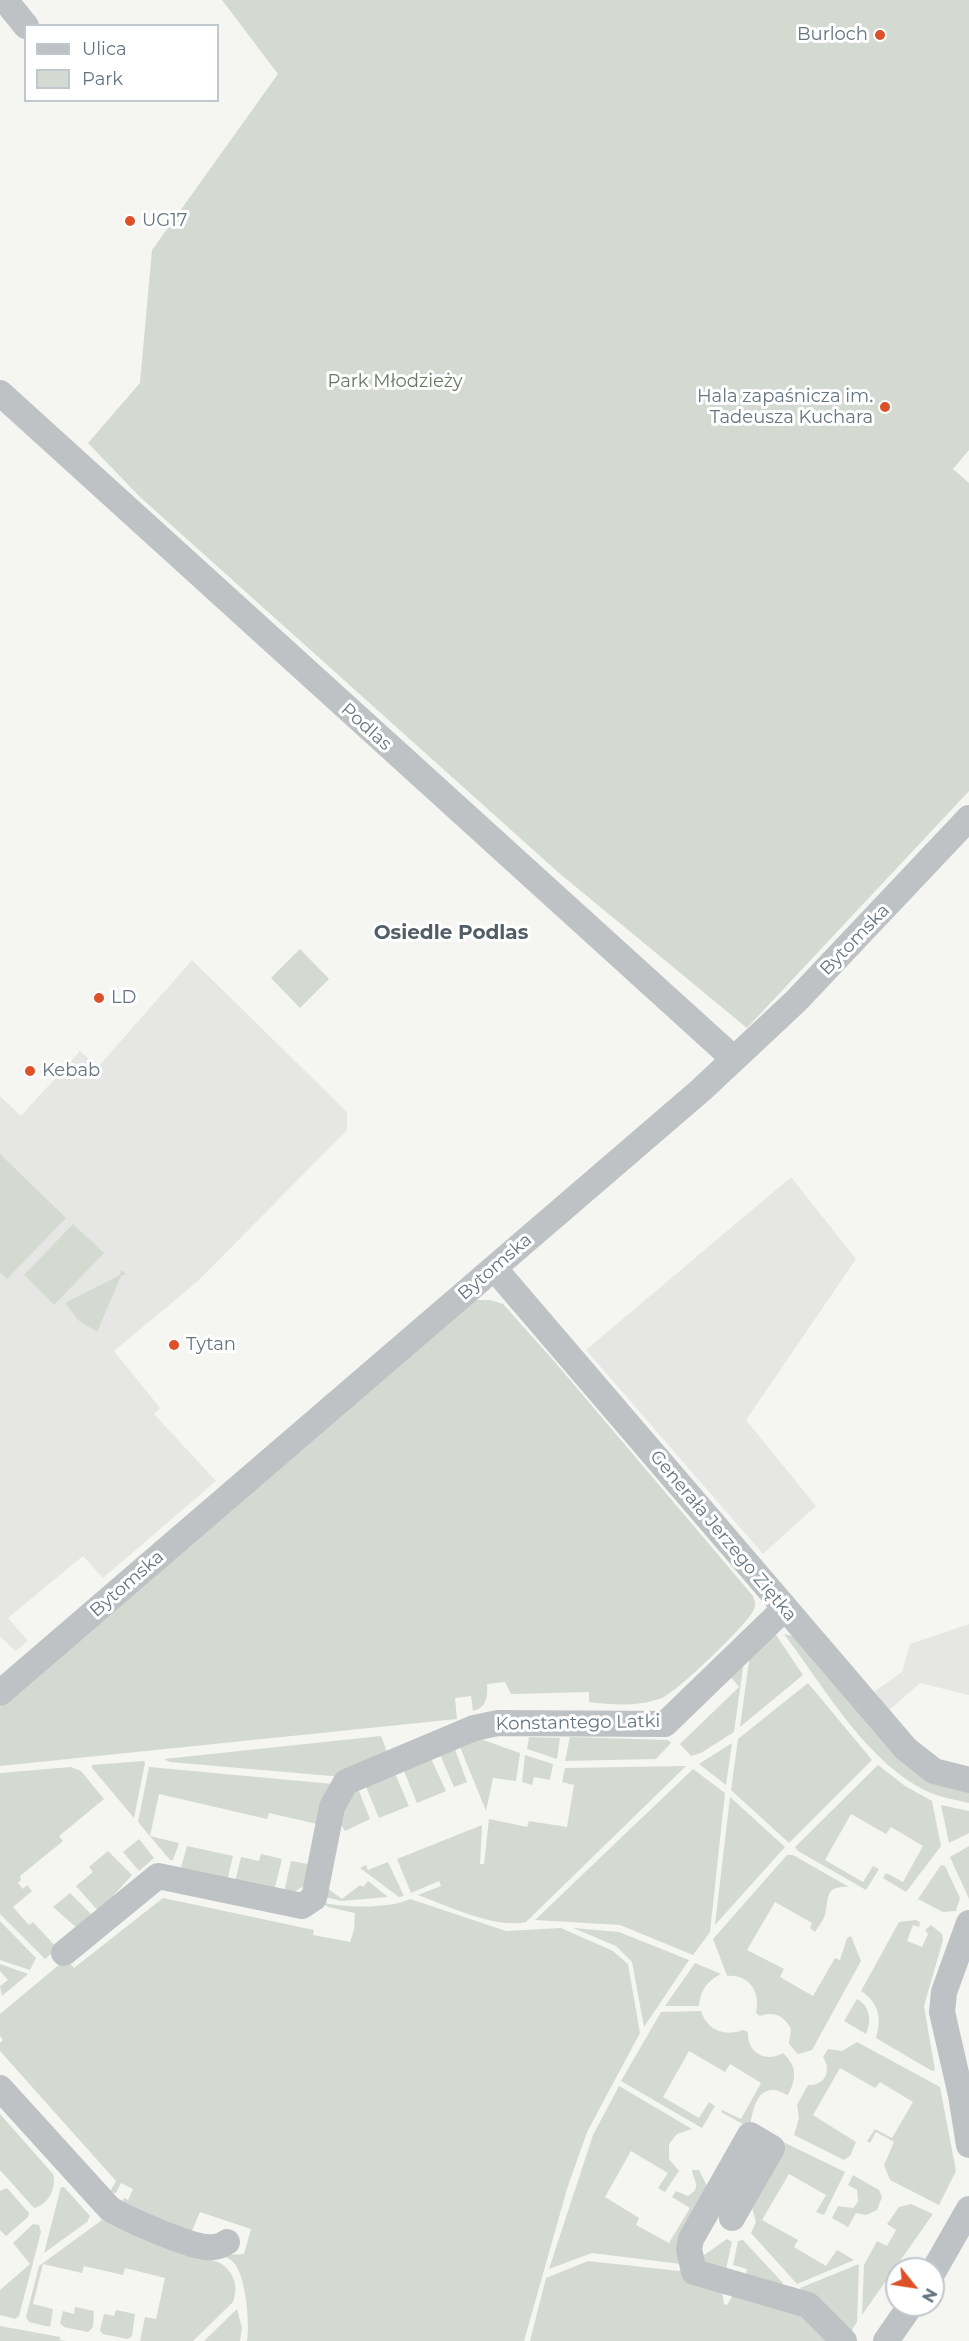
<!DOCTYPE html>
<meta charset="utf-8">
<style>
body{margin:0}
#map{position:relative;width:969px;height:2341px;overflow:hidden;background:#f5f5f1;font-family:Montserrat,sans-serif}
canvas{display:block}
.legend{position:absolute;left:24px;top:24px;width:195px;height:78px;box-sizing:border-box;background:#fff;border:2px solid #c1c8cd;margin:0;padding:8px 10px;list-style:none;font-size:18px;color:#657582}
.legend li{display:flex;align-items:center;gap:12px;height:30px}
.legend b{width:30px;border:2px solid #c1c8cd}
.north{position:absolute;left:885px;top:2257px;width:60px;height:60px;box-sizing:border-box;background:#fff;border:2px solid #c1c8cd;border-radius:50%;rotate:120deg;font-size:16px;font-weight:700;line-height:24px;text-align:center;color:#657582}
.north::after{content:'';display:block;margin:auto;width:21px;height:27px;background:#de5028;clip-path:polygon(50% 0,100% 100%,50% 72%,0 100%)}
</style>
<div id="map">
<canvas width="969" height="2341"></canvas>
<ul class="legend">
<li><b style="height:8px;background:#bec2c5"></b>Ulica</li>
<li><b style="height:16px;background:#d4dad1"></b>Park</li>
</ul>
<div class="north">N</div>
</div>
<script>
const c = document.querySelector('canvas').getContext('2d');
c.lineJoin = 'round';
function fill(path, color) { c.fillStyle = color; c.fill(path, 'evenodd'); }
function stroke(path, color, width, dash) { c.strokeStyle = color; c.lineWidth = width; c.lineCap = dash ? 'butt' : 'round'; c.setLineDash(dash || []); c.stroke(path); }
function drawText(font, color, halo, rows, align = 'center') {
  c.font = font + ' Montserrat,sans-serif'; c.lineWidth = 6; c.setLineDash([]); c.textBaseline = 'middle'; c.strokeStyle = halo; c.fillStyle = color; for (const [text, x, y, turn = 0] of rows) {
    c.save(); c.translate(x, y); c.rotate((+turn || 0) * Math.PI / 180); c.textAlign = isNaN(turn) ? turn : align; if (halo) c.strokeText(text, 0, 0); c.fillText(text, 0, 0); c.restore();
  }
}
const built = new Path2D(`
 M192,960L347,1112V1130L198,1281L114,1351L160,1408L154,1414L216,1481L103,1578L83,1556L8,1618L28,1641L16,1651L0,1637V1096L21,1116L80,1051L98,1067Z
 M791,1177L856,1259L746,1420L816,1506L763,1554L586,1350Z
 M969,1624V1695L920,1683L887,1712L875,1691L902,1672L910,1644Z`);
const green = new Path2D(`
 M222,0H969V450L953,469L969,483V791L747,1028L559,873L140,497L88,443L140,383L152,250L278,74Z
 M300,949L329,979L300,1008L271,978Z
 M0,1154L66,1218L7,1279L0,1272Z
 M73,1224L104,1253L54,1305L24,1275Z
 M121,1270L126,1274L121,1276L97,1332L78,1320L65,1303L120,1275Z
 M471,1300H490L503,1304L554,1361L753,1596C756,1603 756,1607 752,1613C743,1628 677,1692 662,1698C637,1707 614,1705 589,1702V1692L511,1694L505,1682L487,1684C488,1697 486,1708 473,1711L471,1696L455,1698L457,1719L0,1766V1707Z
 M784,1634L793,1636L969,1789V1803C957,1800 945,1798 933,1794C869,1767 825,1688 784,1634Z
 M776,1635L803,1675L740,1727L750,1654L766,1638Z
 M744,1661L734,1732L701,1753L691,1756L680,1744L739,1687L731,1677Z
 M808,1683L872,1760L789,1843L731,1790L738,1739Z
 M381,1736L389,1757L343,1777L170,1762L164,1759Z
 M472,1736L520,1753L516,1781L493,1778L486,1811L458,1742Z
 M529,1737L560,1738L557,1759L527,1749Z
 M570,1737L668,1740L671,1743L656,1759L565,1761Z
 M732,1743L726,1785L699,1764Z
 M453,1744L467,1782L454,1787L438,1750Z
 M429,1754L446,1791L417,1803L402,1766Z
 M525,1755L553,1764L550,1780L534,1777L532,1785L522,1782Z
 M144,1761L145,1763L134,1818L92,1768V1765Z
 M878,1765L905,1786L932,1801L941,1846L906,1892L883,1878L886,1873L903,1882L923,1846L891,1827L886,1834L851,1814L825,1860L863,1882L873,1866L879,1869L866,1890L798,1851L795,1847Z
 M686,1766L526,1922C495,1929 448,1906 418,1895L441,1886L439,1881L411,1893L397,1859L482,1825L480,1864H484L489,1819L527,1827L529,1821L567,1827L574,1785L562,1782L565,1768Z
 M71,1767L81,1771L104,1799L59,1836L63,1841L20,1876L21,1880L18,1883L23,1889L27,1885L32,1891L13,1907L29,1925L33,1922L58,1949L45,1959L0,1914V1773Z
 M149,1767L333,1784L307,1884L294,1892H284L291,1861L308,1864L317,1824L269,1813L267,1819L159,1794L150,1836L179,1843L173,1860H170L138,1822Z
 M393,1769L409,1806L379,1818L364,1782Z
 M693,1769L725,1793L710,1932L693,1955L620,1925L535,1920Z
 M357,1786L370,1819L345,1831L338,1820Z
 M730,1797L785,1847L715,1925Z
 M941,1805L969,1811V1833L949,1843Z
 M139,1839L154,1858L139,1871L123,1852Z
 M187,1846L233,1856L227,1881L180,1871Z
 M969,1846V1899L950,1857Z
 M108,1851L132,1875L113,1896L115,1899L99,1912L76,1886L93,1872L89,1867Z
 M261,1854L282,1859L274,1891L235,1882L241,1857L259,1861Z
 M787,1855H793L849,1887C823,1885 829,1901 825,1915C823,1921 818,1927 815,1932L810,1928L812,1923L775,1902L747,1950L784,1969L780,1977L813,1996L835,1958L840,1960L847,1938L851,1936L861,1961L812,2050L798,2054L789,2044L791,2029C784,2016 775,2011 760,2016L756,2013C761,1993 750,1974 727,1976L713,1939Z
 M388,1862L404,1896L399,1897L360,1868L366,1865L368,1870Z
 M941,1865L945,1866L960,1898L956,1911L943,1912L918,1899Z
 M368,1881L388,1897L341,1901L321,1896L327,1888L342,1899L360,1885L363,1887Z
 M70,1893L94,1917L77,1928L53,1907Z
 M163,1898L314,1930L313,1935L350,1942L354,1930L355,1913L328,1907L321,1902C342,1908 390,1909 410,1899L506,1931L561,1928L613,1951L628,1964L640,2033L587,2132L567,2189L524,2341H247C250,2325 246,2276 234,2263C232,2260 226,2257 222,2255L244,2254L251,2229L200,2212L191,2233L121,2204L124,2198L128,2200L133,2189L121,2183L116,2193L110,2192L116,2181L0,2051V2043L3,2040L0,2036V2014L66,1959L74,1968Z
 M916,1920L920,1922L919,1927L913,1925L907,1941L922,1947L928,1934L925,1930L931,1925L942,1934L943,1940L924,2006L935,2070L932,2071L876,2038C882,2018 879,2003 861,1991L899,1922Z
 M0,1921L36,1958L30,1970L0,1960Z
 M573,1928L619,1932L689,1960L644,2027L632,1962L616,1946Z
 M695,1963L721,1974C707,1981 700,1991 699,2006H665Z
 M0,1964L28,1974L2,1996L0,1986L8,1980L0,1971Z
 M857,1999C870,2006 872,2021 866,2034L844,2021Z
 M701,2011C707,2030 724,2037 743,2030L748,2032C747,2053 766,2063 783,2053C797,2066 797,2078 788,2095C784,2094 780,2091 775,2090C755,2088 752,2114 750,2128L721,2112L722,2110L741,2119L761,2083L730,2064L725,2072L689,2051L663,2097L699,2118L709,2102L715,2106L702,2128L621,2081L661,2012Z
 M857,2042L940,2087L956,2171L939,2205L890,2180L884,2165L894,2142L876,2132L870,2143L867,2141L875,2129L892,2138L913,2102L880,2082L875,2088L840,2068L813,2115L856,2142L850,2156L844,2160L794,2135L799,2118L797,2105L808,2085C825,2086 832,2071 823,2057L828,2049L842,2051Z
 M619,2086L692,2129L677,2134L669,2144V2159L679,2171L665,2192L658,2188L668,2173L631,2151L605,2197L639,2218L636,2225L669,2243L690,2208L672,2197L676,2191L688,2196C703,2187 693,2181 692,2170H699L711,2194L681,2264L592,2253L549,2269L593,2135Z
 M0,2114L53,2174C57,2188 48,2205 34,2208L0,2170Z
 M781,2141L845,2172L824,2215L816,2212L826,2195L789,2174L762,2220L798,2240L794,2247L826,2266L837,2250L854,2260L797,2284L751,2233L756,2222L752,2207Z
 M853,2175L879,2190L882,2197L877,2210L866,2215L856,2213L848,2227L832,2218L838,2206L853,2208L858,2202L857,2190L848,2185Z
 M61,2187H64L90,2216L87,2222L44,2253Z
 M7,2188L29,2213L28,2217L6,2236L0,2230V2191Z
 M911,2204L933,2214L862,2315L864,2265L877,2241L887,2246L896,2230L887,2224L899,2207Z
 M102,2220L220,2263C234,2272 239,2286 233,2302L193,2341H140L145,2317L156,2319L165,2278L125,2268L123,2275L84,2266L82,2273L43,2264L33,2304L53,2309L50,2327L29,2322L26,2317L39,2266Z
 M33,2224L39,2225L41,2232L19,2316L15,2319L0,2315V2290L30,2264L13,2243Z
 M727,2239L732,2242L726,2269L697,2260Z
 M743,2240L782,2282L783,2286L744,2283L747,2269L733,2265L738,2241Z
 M588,2261L679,2271L688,2266L721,2285L724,2304L727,2305L733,2295L806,2312L835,2341H530L546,2278Z
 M859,2264L857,2322L847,2337L800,2288Z
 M75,2307L94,2311L93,2327L88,2332L64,2327L60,2323L63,2311L74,2314Z
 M237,2309L242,2328L240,2341H204Z
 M116,2310L135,2314L132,2336L128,2339L103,2334L100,2330L104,2314L114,2316Z
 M0,2326L60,2337V2340L66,2341H0Z`);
const minor = new Path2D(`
 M5,0L26,26
 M0,393L734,1059
 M494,1268L906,1749L934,1771L969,1780
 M0,1693L701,1090L796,1001L969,818
 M969,1923L944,1992L942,2012L961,2095L969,2145
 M64,1953L158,1876L302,1906L314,1898L332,1807L346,1782L474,1728L498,1723L665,1724L785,1608
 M0,2088L110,2209C129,2220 184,2244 205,2247C214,2248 220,2247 227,2242
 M732,2218L772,2148L750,2135L691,2239L689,2249L694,2272L808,2305L844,2341
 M933,2272L969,2209
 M886,2341L911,2305`);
const markers = [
 [880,35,6,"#de5028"],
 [130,221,6,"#de5028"],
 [885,407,6,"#de5028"],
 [99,998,6,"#de5028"],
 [30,1071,6,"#de5028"],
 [174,1345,6,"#de5028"]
];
const poiNames = [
 ["Burloch",868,35,"right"],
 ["UG17",142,221],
 ["Hala zapaśnicza im.",873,397,"right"],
 ["Tadeusza Kuchara",873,418,"right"],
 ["LD",111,998],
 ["Kebab",42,1071],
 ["Tytan",186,1345]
];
const parkNames = [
 ["Park Młodzieży",395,382]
];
const streetNames = [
 ["Podlas",366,727,42],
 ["Bytomska",855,940,-46],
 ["Bytomska",495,1267,-41],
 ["Generała Jerzego Ziętka",723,1536,50],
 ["Bytomska",127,1584,-41],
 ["Konstantego Latki",578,1723,-1]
];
const neighbourhoodNames = [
 ["Osiedle Podlas",451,933]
];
fill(built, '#e6e7e5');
fill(green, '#d4dad1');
stroke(minor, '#bec2c5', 26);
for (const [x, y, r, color] of markers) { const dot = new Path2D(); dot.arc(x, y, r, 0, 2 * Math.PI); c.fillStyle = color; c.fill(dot); stroke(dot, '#fff', 2); }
drawText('18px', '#657582', '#fff', poiNames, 'left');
drawText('18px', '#687963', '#fff', parkNames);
drawText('18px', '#657582', '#fff', streetNames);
drawText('bold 20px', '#525e67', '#fff', neighbourhoodNames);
</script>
